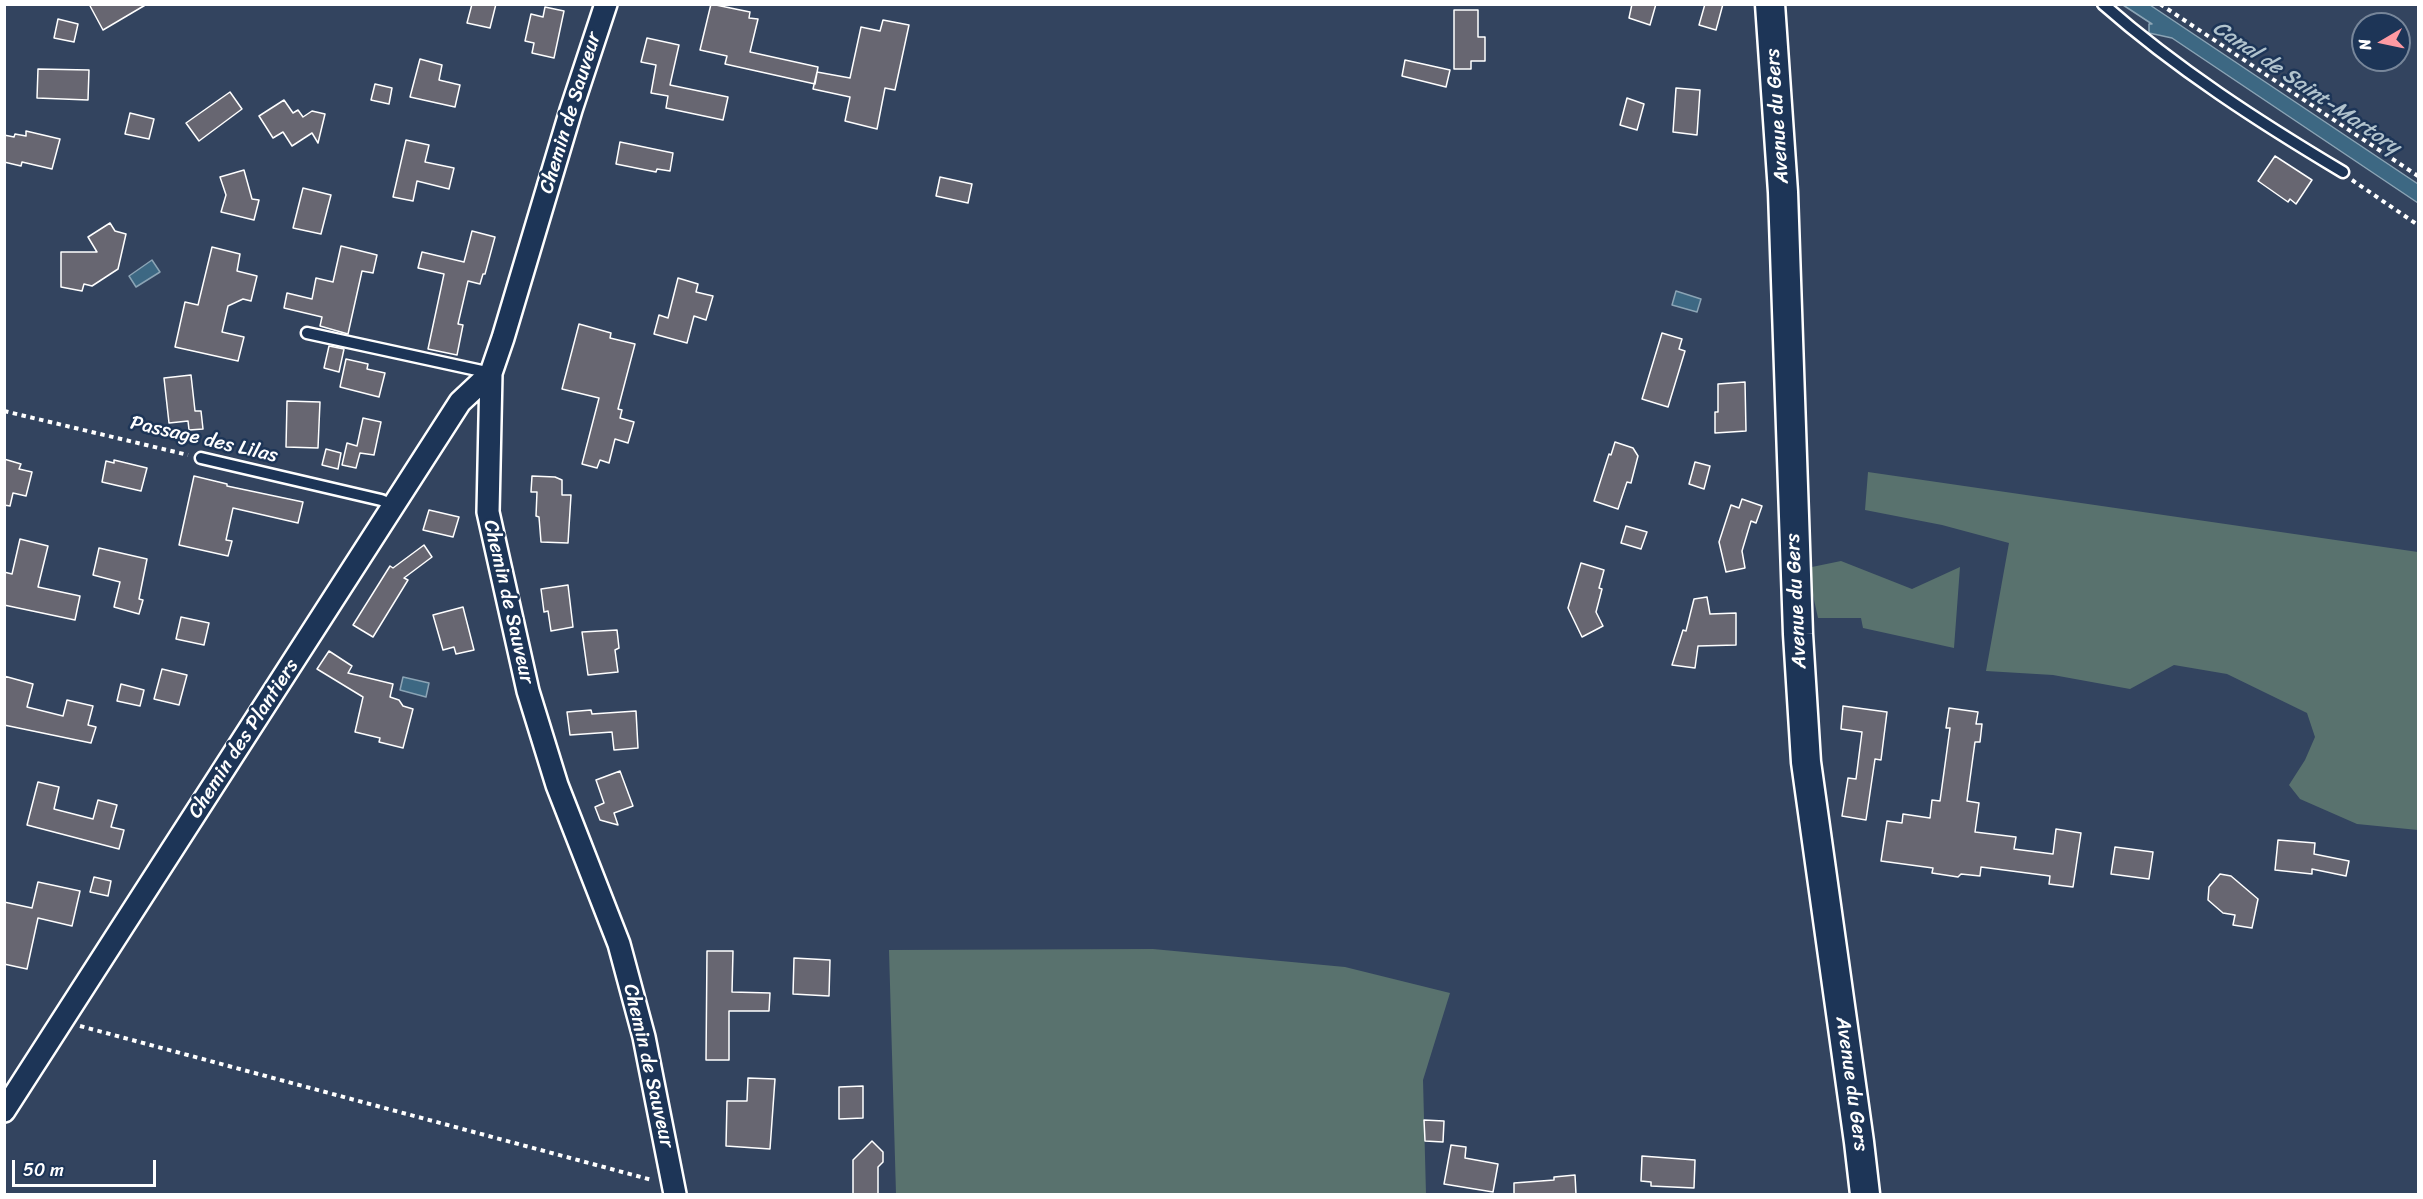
<!DOCTYPE html>
<style>
body{margin:0}
#map{position:relative;width:2423px;height:1199px;overflow:hidden;background:#33445f;font-family:Sriracha,sans-serif}
canvas{display:block}
.frame{position:absolute;inset:0;border:6px solid #fff;pointer-events:none}
.north{position:absolute;left:2351px;top:12px;width:60px;height:60px;box-sizing:border-box;background:#1d3557;border:2px solid #77869a;border-radius:50%;rotate:261deg;font-size:16px;font-weight:700;line-height:24px;text-align:center;color:#fff}
.north::after{content:'';display:block;margin:auto;width:21px;height:27px;background:#ff9aa2;clip-path:polygon(50% 0,100% 100%,50% 72%,0 100%)}
.scale{position:absolute;left:12px;top:1160px;width:144px;height:27px;box-sizing:border-box;border:3px solid #fff;border-top:0;padding-left:8px;font-size:18px;line-height:21px;white-space:nowrap;color:#fff;-webkit-text-stroke:4px #1d3557;paint-order:stroke}
</style>
<div id="map">
<canvas width="2423" height="1199"></canvas>
<div class="frame"></div>
<div class="north">N</div>
<div class="scale">50 m</div>
</div>
<script>
const c = document.querySelector('canvas').getContext('2d');
c.lineJoin = 'round';
function fill(path, color) { c.fillStyle = color; c.fill(path, 'evenodd'); }
function stroke(path, color, width, dash) { c.strokeStyle = color; c.lineWidth = width; c.lineCap = dash ? 'butt' : 'round'; c.setLineDash(dash || []); c.stroke(path); }
function drawText(font, color, halo, rows, align = 'center') {
  c.font = font + ' Sriracha,sans-serif'; c.lineWidth = 5; c.setLineDash([]); c.textBaseline = 'middle'; c.strokeStyle = halo; c.fillStyle = color; for (const [text, x, y, turn = 0] of rows) {
    c.save(); c.translate(x, y); c.rotate((+turn || 0) * Math.PI / 180); c.textAlign = isNaN(turn) ? turn : align; if (halo) c.strokeText(text, 0, 0); c.fillText(text, 0, 0); c.restore();
  }
}
const green = new Path2D(`
 M1868,472L2418,552V830L2357,824L2300,799L2289,785L2305,760L2315,737L2307,713L2227,674L2174,665L2130,689L2053,675L1986,671L2009,543L1942,525L1865,510Z
 M1841,561L1912,589L1960,567L1954,648L1863,628L1861,618H1818L1807,568Z
 M1153,949L1345,967L1450,993L1423,1080L1426,1194H896L889,950Z`);
const water = new Path2D(`
 M2123,5H2150L2418,184V203L2172,38L2149,33V24H2152Z
 M152,260L160,272L136,287L129,276Z
 M1676,291L1701,299L1697,312L1672,305Z
 M403,677L429,683L426,697L400,690Z`);
const building = new Path2D(`
 M89,4H147L103,30Z
 M472,4H496L490,28L467,23Z
 M711,4L750,12L749,18L758,19L750,52L818,67L815,84L725,64L727,56L700,50Z
 M1632,4H1656L1650,25L1629,18Z
 M1705,4H1723L1716,30L1699,25Z
 M545,7L564,11L554,58L532,53L534,43L525,41L531,14L543,17Z
 M1454,10H1478V37H1485V61H1471V69H1454Z
 M58,19L78,24L74,42L54,38Z
 M883,20L909,25L895,90L885,88L877,129L845,121L850,97L813,89L817,72L850,78L861,27L880,31Z
 M647,38L679,45L670,85L728,97L723,120L666,108L668,96L651,93L656,65L641,62Z
 M420,59L442,65L439,80L460,85L455,107L410,97Z
 M1405,60L1450,70L1446,87L1402,76Z
 M38,69L89,70L88,100L37,98Z
 M375,84L392,88L389,104L371,100Z
 M1676,88L1700,90L1697,135L1673,132Z
 M230,92L242,109L199,141L186,123Z
 M1627,98L1644,104L1637,130L1620,125Z
 M284,100L293,113L298,110L303,117L312,111L325,114L318,143L312,133L292,146L283,132L273,138L259,116Z
 M130,113L154,119L149,139L125,134Z
 M26,131L60,139L52,169L22,162L21,166L4,162V135L14,137L15,134L26,136Z
 M406,140L429,145L425,162L454,168L449,189L417,181L413,201L393,197Z
 M620,142L673,153L670,171L657,169L656,172L616,164Z
 M2275,156L2312,180L2296,204L2290,199L2288,202L2258,181Z
 M244,170L252,199L259,200L254,220L221,212L226,195L220,177Z
 M940,177L972,184L968,203L936,196Z
 M303,188L331,195L321,234L293,228Z
 M110,223L115,231L126,234L118,269L92,286L84,284L82,291L61,287V252H97L88,237Z
 M472,231L495,237L485,274H483L480,284L468,281L458,324L463,325L457,355L428,349L444,274L418,268L422,252L464,262Z
 M341,246L377,255L373,273L362,271L348,334L320,326L322,317L284,308L287,293L312,299L316,278L333,282Z
 M212,247L240,254L237,271L257,276L251,301L243,299L228,306L222,332L244,337L238,361L175,347L185,302L198,305Z
 M678,278L698,284L696,292L713,296L706,320L694,316L687,343L654,334L659,315L668,318Z
 M579,324L611,333L610,338L635,344L618,409L622,410L620,418L634,422L628,443L615,439L609,463L600,460L597,468L582,464L599,398L562,389Z
 M1662,333L1682,339L1679,349L1685,351L1668,407L1642,399Z
 M329,346L344,349L339,372L324,368Z
 M346,359L368,364L367,369L385,373L379,397L340,387Z
 M191,375L195,411H201L203,429L189,430L188,421L169,423L164,378Z
 M1745,382L1746,431L1715,433V412H1718V384Z
 M287,401L320,402L318,448L286,447Z
 M363,418L381,422L374,455L360,453L356,468L342,465L347,443L357,446Z
 M1615,442L1633,448L1638,456L1631,483L1627,482L1618,509L1594,501L1609,454L1611,455Z
 M326,449L341,453L338,469L322,465Z
 M4,459L21,464L19,469L32,472L26,496L13,493L10,506L4,505Z
 M114,460L147,468L141,491L102,482L106,461L114,463Z
 M1695,462L1710,466L1704,489L1689,484Z
 M194,476L227,484V486L303,502L298,523L233,508L226,540L232,541L228,556L179,545Z
 M532,476L555,477L562,480V495H571L568,543L541,542L539,517L536,516L537,492H531Z
 M1742,499L1762,506L1756,523L1751,521L1742,551L1745,568L1726,572L1719,542L1731,505L1739,508Z
 M429,510L459,517L453,537L423,530Z
 M1626,526L1647,532L1641,549L1621,543Z
 M20,539L48,546L38,587L80,596L75,620L4,605V572L12,574Z
 M424,545L432,557L404,578L408,580L373,637L353,625L390,566L393,568Z
 M99,548L147,559L139,599L143,600L139,614L114,607L120,582L93,575Z
 M1581,563L1604,570L1599,588L1602,589L1596,612L1603,626L1582,637L1568,608Z
 M568,585L573,627L551,631L548,611L544,612L541,589Z
 M1707,597L1710,614L1736,613V645L1698,646L1695,668L1672,665L1683,630L1686,631L1694,599Z
 M463,607L474,650L456,654L454,647L443,650L433,615Z
 M181,617L209,623L204,645L176,639Z
 M617,630L619,648L615,650L618,672L588,675L582,632Z
 M329,651L352,666L348,673L393,684L390,697L399,700L403,706L413,709L403,748L379,742L380,738L355,732L363,697L317,669Z
 M162,669L187,675L179,705L154,699Z
 M4,676L33,684L27,707L63,716L67,700L93,706L88,725L96,727L91,743L4,725Z
 M121,684L144,690L140,706L117,701Z
 M1843,706L1887,712L1881,760L1875,759L1866,820L1842,816L1848,778L1856,779L1862,732L1841,729Z
 M1949,708L1978,712L1976,724H1982L1980,742H1975L1967,801L1979,803L1975,832L2016,837L2014,849L2053,854L2056,829L2081,833L2073,887L2049,884L2050,876L1981,867L1980,876L1961,874L1958,877L1932,873L1933,868L1881,861L1887,821L1902,823L1903,814L1930,818L1932,800L1940,801L1950,728H1946Z
 M591,710L592,714L636,711L638,748L614,750L612,732L570,735L567,712Z
 M620,771L633,806L614,813L618,825L600,820L595,807L604,803L596,780Z
 M38,782L59,787L54,809L93,819L98,800L117,805L111,827L124,830L119,849L27,825Z
 M2278,840L2315,843L2314,854L2349,861L2346,876L2312,869V874L2275,870Z
 M2115,847L2153,852L2149,879L2111,874Z
 M2220,874L2231,876L2258,899L2252,928L2233,925L2235,915L2223,913L2208,900L2209,887Z
 M94,877L111,881L108,896L90,892Z
 M38,882L80,891L72,926L38,918L27,969L4,964V902L32,908Z
 M707,951H733L732,992L770,993L769,1011H729V1060H706Z
 M794,958L830,960L829,996L793,994Z
 M748,1078L775,1079L770,1149L726,1146L727,1101H747Z
 M863,1086V1118L839,1119V1087Z
 M1424,1120L1444,1121L1443,1142L1425,1141Z
 M872,1141L883,1152V1162L878,1167V1194H853V1160Z
 M1451,1145L1466,1147L1465,1158L1498,1164L1493,1192L1444,1184Z
 M1642,1156L1695,1160L1694,1188L1651,1186V1182L1641,1181Z
 M1575,1175L1576,1194H1514V1183L1554,1180V1177Z`);
const path = new Path2D(`
 M2160,4L2418,176
 M2352,180L2418,225
 M4,411L188,455
 M80,1026L652,1180`);
const lane = new Path2D(`
 M2103,4C2177,69 2259,122 2343,172
 M307,333L491,373
 M201,458L381,500L395,506`);
const street = new Path2D(`
 M606,4L571,110L503,338L491,373L488,512L528,691L557,785L619,944L644,1037L675,1194
 M4,1111L460,402L491,373`);
const secondary = new Path2D(`
 M1770,4L1783,192L1798,634L1806,762L1859,1142L1865,1194`);
const streetNames = [
 ["Chemin de Sauveur",571,113,-73],
 ["Avenue du Gers",1778,116,-94],
 ["Passage des Lilas",204,440,13],
 ["Avenue du Gers",1797,601,-93],
 ["Chemin de Sauveur",508,602,77],
 ["Chemin des Plantiers",244,739,-57],
 ["Chemin de Sauveur",648,1066,77],
 ["Avenue du Gers",1851,1084,82]
];
const waterNames = [
 ["Canal de Saint-Martory",2306,88,34]
];
fill(green, '#59726e');
fill(water, '#3d6883');
stroke(water, '#8ba4b5', 1.5);
fill(building, '#676671');
stroke(building, '#fff', 1.5);
stroke(lane, '#fff', 15);
stroke(street, '#fff', 26);
stroke(secondary, '#fff', 33);
stroke(path, '#fff', 4, [4.5, 4.5]);
stroke(lane, '#1d3557', 10);
stroke(street, '#1d3557', 21);
stroke(secondary, '#1d3557', 28);
drawText('20px', '#fff', '#1d3557', streetNames);
drawText('italic 21px', '#b1c3cd', '#1d3557', waterNames);
</script>
